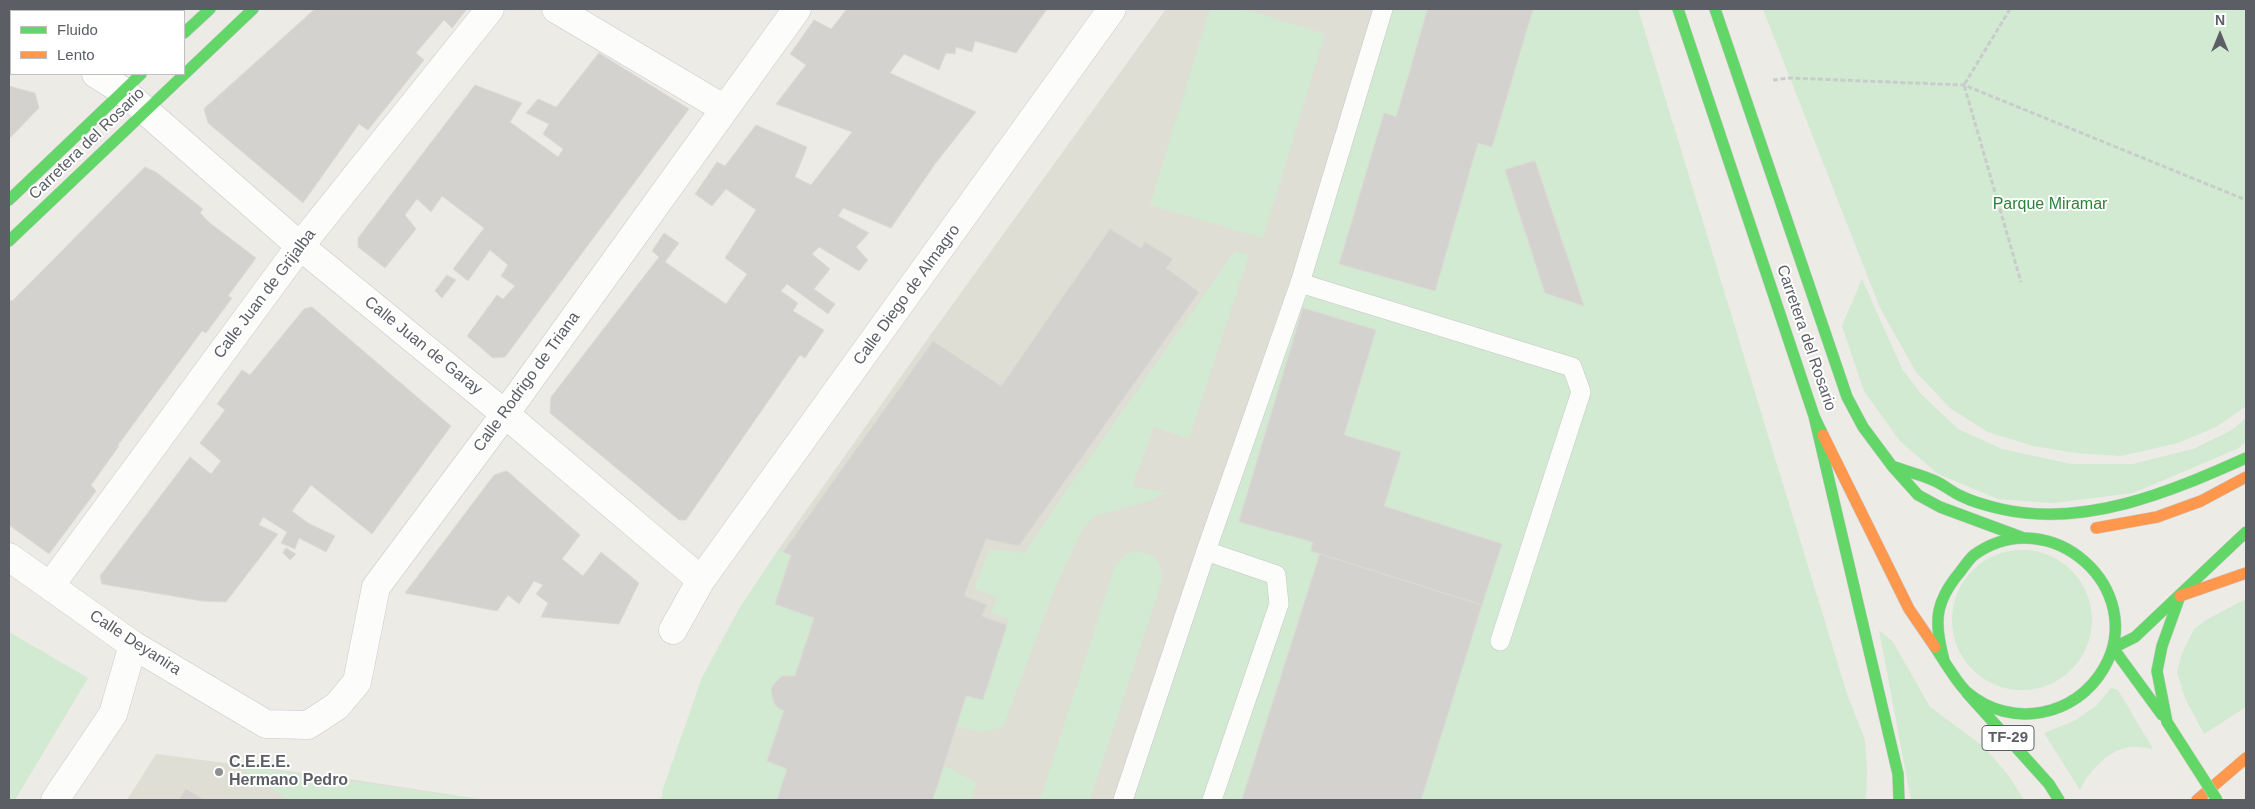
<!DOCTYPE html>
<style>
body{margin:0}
#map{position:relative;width:2255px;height:809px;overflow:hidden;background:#ecebe6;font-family:Helvetica,sans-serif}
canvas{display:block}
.frame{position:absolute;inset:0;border:10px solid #5b5e65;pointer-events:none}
.legend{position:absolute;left:10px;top:10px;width:175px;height:65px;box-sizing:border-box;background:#fff;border:1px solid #bdbfc1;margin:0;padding:6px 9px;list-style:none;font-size:15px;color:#5b5e65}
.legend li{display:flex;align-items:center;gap:10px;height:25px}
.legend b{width:25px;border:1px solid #bdbfc1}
.north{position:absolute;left:2195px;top:10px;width:50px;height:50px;-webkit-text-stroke:4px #fff;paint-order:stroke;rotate:0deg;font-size:14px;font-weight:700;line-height:20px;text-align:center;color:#5b5e65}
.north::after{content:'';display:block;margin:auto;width:18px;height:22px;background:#5b5e65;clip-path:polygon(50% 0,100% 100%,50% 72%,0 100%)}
</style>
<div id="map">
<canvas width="2255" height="809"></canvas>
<div class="frame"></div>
<ul class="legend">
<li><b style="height:6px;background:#63d668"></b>Fluido</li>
<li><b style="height:6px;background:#ff974d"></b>Lento</li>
</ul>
<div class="north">N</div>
</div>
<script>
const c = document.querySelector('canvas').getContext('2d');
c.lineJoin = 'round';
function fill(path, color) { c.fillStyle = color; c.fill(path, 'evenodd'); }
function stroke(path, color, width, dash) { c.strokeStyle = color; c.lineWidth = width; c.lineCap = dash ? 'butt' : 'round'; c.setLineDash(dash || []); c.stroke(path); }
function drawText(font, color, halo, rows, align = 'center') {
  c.font = font + ' Helvetica,sans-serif'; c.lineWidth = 4; c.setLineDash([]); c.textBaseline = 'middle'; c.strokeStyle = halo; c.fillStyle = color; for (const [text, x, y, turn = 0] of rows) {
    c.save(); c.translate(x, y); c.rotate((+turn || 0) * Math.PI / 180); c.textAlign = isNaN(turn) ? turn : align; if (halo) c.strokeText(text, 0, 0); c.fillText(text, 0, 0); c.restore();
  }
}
const education = new Path2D(`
 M1166,9H1383L1123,800H697L701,680L739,609L778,550L934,330Z
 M156,754L349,779L486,800H127Z`);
const green = new Path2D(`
 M1210,9H1244L1325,34L1263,238L1150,205Z
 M1383,9H1638L1847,694L1865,740L1867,769L1866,800H1123Z
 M1763,9H2246V406L2216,427L2178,443L2121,456L2076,453L2033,446L1988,432L1950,408L1916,372L1880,308Z
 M1235,251L1249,255L1189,439L1154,427L1132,486L1165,493L1149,501L1095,516L1083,528L1055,588L1003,727L982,732L956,727L966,696L983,700L1009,619L991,612L998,597L974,589L990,549L1025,553L1065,493Z
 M1862,279L1902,369L1922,395L1958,429L2002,449L2071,464H2133L2193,449L2232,430L2246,418V442L2237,449L2133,493L2053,503L1998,499L1938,474L1900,441L1864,391L1842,326Z
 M778,550L791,555L775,604L814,618L767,761L787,769L777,800H661L663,789L701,680L739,609Z
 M1952 620a70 70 0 1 1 140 0a70 70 0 1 1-140 0Z
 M1137,551C1157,556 1160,560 1162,581L1090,800H1040L1115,566L1126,554Z
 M2246,599V707L2204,734L2185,698L2177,672L2182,654L2194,629L2206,620Z
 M1879,630L1893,642L1930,707L1984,747L2008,775L2024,800H1911Z
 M9,632L88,678L15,800H9Z
 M2111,688L2118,690L2153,749C2145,748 2136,746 2129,747C2107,751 2089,771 2080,790L2044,733L2074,721L2096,706Z
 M236,765L486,800H289Z
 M944,765L977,783L971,800L933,799Z`);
const building = new Path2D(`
 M22,9H143L141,11H33Z
 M315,9H467L452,28L444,20L416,53L424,60L368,130L359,124L303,203L208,123L204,109Z
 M847,9H1047L1016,53L975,41L972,52L956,47L955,54L946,53L939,70L904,54L890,73L976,112L935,164L891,228L843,208L838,216L869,233L856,247L868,260L859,271L819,247L812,254L830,269L814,289L835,304L828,314L787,284L781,291L798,303L793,311L824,330L805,358L800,355L686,520H679L550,413L551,397L659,257L652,251L664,233L679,243L665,262L726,304L747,274L725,258L756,210L726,189L712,206L695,194L717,162L725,166L756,125L807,147L795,177L811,185L852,132L776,104L806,65L790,54L814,20L831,29Z
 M1428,9H1533L1492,147L1478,143L1435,291L1339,264L1384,113L1396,117Z
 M599,53L689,109L505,357L493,358L467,336L497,295L503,299L515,286L501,276L508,265L490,250L468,281L453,269L484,228L442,196L431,212L417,199L405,215L416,229L385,268L358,247V238L475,85L522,103L510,122L558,157L563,149L543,134L549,124L526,113L538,99L556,107Z
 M9,86L35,93L39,108L9,139Z
 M1535,161L1584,306L1545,293L1505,170Z
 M145,167L156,172L203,209L200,213L210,223L256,258L228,296L232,298L206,333L202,331L118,445L119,446L91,485L96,491L49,554L9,525V299L12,301Z
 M1110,229L1141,248L1145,242L1173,259L1166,268L1199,292L1019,546L986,539L964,596L987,605L982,616L1007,625L983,700L966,696L933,799L936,800H777L787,769L767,761L784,711L778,708L774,703L771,690L773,685L782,676H795L814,618L775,604L791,555L783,552L933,341L1001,386Z
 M447,275L456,280L442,298L435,291Z
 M312,307L451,426L372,534L311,485L292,511L308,523L335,536L326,552L299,538L295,549L281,543L287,532L263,517L259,525L278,534L226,602L202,601L102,584L100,576L190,457L211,474L221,461L200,443L225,410L217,404L242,370L250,375L304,309Z
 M1303,308L1376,330L1344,435L1401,452L1384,506L1502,544L1482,605L1311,551L1313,542L1239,522Z
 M507,471L580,535L562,559L583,576L601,552L639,583L619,624L541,617L548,603L536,594L543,585L534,581L519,604L508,595L497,611L405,593L494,475Z
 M286,548L296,554L290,560L283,553Z
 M1320,554L1482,605L1421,800H1242Z
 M186,789L205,800H179Z`);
const path = new Path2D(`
 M2010,9L1964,85L2021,282
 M1773,80L1790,78L1964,85L2246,200`);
const lane = new Path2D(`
 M1300,283L1572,367L1581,392L1500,641
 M1206,551L1276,575L1279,604L1212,800
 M1123,800L1206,551L1300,283L1383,9`);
const street = new Path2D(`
 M556,9L723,108
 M9,47L11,48
 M96,74L123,91L300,246L505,414L701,580
 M9,557L133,645L266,724L308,725L337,706L357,682L376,587L505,414L797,9
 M50,586L300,246L490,9
 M673,630L701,580L1112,9
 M55,800L113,714L133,645`);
const fast = new Path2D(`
 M1678,9L1814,416L1823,435
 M1715,9L1847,397L1863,427L1892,466L1918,495L1940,507L2021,537
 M184,33L210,9
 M9,200L141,74
 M9,241L253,9
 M1814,416L1898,774L1899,800
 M1895,467C1908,472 1922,475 1935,481C1944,485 1952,492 1961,496C1973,502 1988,506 2001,509C2085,528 2170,492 2246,458
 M1935,647C1943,659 1958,685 1968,693C2011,729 2076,717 2104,668C2149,590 2051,500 1974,555C1969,559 1964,567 1960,572C1934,603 1934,623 1944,660
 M2113,648L2135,637L2246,532
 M2113,648L2162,715
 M1967,693L2049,784L2059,800
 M2167,722L2157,671L2162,646L2180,596`);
const slow = new Path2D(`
 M1823,435L1909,609L1935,647
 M2096,528L2157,517L2201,501L2246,477
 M2180,596L2246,573
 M2197,800L2246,758`);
const fastBridge = new Path2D(`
 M2167,722L2217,800`);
const markers = [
 [219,772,5,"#8e8f92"]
];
const shields = [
 [2008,738,52]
];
const shieldNames = [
 ["TF-29",2008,738]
];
const streetNames = [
 ["Carretera del Rosario",87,144,-44],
 ["Calle Juan de Grijalba",265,294,-53],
 ["Calle Diego de Almagro",907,295,-54],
 ["Carretera del Rosario",1806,338,71],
 ["Calle Juan de Garay",423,346,39],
 ["Calle Rodrigo de Triana",527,382,-54],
 ["Calle Deyanira",135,643,33]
];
const parkNames = [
 ["Parque Miramar",2050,205]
];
const poiNames = [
 ["C.E.E.E.",229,763],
 ["Hermano Pedro",229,781]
];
fill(education, '#dfded5');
fill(green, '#d2e9d2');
fill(building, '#d3d2cf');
stroke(building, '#dcdad4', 1);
stroke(lane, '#c8c9c8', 20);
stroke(street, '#c8c9c8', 29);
stroke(fast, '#c7c7c7', 12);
stroke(slow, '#c7c7c7', 12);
stroke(path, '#c8cdcb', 3, [5, 2.5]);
stroke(lane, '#fcfcfb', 19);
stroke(street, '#fcfcfb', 28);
stroke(fast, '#63d668', 11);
stroke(slow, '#ff974d', 11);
stroke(fastBridge, '#d6d0b2', 12, []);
stroke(fastBridge, '#63d668', 11);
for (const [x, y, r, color] of markers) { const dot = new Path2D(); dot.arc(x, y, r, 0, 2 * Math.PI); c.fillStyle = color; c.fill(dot); stroke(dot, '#fff', 2); }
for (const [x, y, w] of shields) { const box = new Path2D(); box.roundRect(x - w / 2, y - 12.5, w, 25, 4); c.fillStyle = '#fff'; c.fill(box); stroke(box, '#5b5e65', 1); }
drawText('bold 15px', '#5b5e65', null, shieldNames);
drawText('16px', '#5b5e65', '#fff', streetNames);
drawText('16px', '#2d823a', '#fff', parkNames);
drawText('bold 16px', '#5b5e65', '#fff', poiNames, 'left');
</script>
